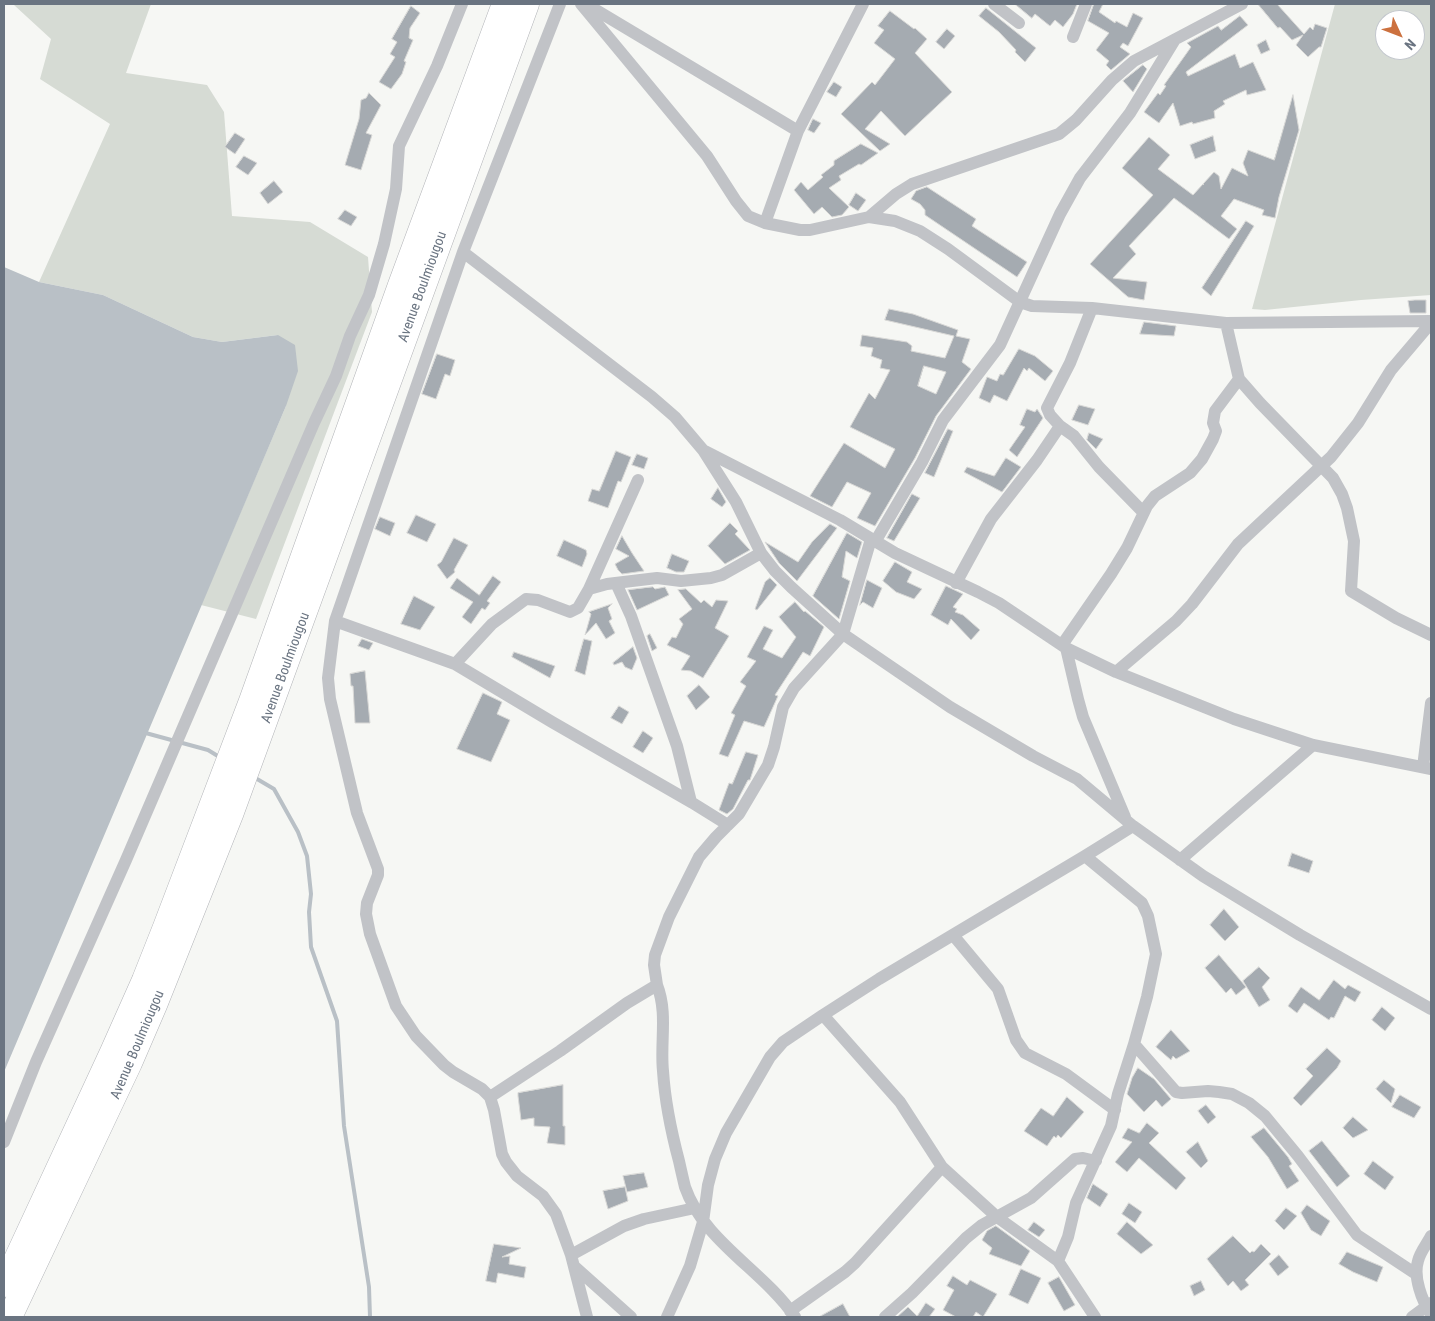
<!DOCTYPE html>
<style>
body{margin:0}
#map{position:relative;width:1435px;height:1321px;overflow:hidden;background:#f6f7f4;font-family:"Roboto Condensed",sans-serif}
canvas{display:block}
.frame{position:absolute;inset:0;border:5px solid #6a7481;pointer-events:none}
.north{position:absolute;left:1375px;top:10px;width:50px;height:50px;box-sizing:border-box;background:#fff;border:1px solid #c3c7cd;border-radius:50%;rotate:133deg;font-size:14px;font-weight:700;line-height:20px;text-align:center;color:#6a7481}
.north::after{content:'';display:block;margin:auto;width:18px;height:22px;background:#cc713f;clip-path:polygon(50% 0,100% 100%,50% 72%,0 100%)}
</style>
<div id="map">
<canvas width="1435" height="1321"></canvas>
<div class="frame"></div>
<div class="north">N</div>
</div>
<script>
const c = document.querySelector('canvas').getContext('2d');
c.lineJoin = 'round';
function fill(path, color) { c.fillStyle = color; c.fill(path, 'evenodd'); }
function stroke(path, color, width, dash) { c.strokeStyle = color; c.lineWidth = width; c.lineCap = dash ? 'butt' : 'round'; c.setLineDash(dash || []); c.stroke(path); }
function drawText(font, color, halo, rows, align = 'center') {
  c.font = font + ' "Roboto Condensed",sans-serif'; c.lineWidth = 5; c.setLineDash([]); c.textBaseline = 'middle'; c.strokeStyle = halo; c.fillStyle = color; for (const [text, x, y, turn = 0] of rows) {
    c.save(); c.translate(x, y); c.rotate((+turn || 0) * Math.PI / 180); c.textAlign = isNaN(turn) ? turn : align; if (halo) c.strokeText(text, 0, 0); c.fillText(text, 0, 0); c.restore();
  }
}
const green = new Path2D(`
 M14,4H151L126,73L207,85L224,112L232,216L310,222L368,257L372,312L256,619L201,605L286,406L278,335L222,342L193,337L103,295L39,282L110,124L40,79L51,39L14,5Z
 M1335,4H1431V295L1361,300L1265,310L1252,309ZM1385,20H1415V50H1385Z`);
const water = new Path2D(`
 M4,267L39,282L103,295L193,337L222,342L278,335L295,345L298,371L286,406L4,1072Z`);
const stream = new Path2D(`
 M142,732L208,750L221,758
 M252,776L274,789L298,832L307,856L311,894L309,912L311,947L337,1021L344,1126L369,1287L370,1317`);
const building = new Path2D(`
 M1015,4H1077L1073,14L1063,27L1055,20L1050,26L1035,14L1032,18Z
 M1094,4H1103L1099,12L1115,23L1116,21L1127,27L1133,13L1143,18L1128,46L1123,43L1120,47L1130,54L1111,70L1106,65L1109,61L1096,50L1109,33L1088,21Z
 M1258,4H1277L1304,34L1310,27L1313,30L1315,24L1327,28L1321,47H1319L1308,57L1296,45L1303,35L1292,40L1280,27L1278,28Z
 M411,6L420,13L410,28L409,38L413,40L404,61L406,62L402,74L391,89L379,82L395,57L390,54L397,42L392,39Z
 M986,8L1036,48L1025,62L1015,52L1016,50L999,32L979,16Z
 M890,11L914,29L915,28L927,39L915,53L952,92L905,136L881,111L865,129L890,144L880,151L841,114L872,82L875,85L895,59L874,43L884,30L878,26Z
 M1240,16L1248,25L1186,72L1188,76L1235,54L1240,68L1253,62L1266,90L1247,95L1246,90L1223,101L1225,104L1214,111L1215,118L1193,124L1192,122L1180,126L1173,103L1159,123L1144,112L1158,93L1160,95L1166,86L1164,85L1191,47L1187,43L1218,26L1221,30Z
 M947,29L955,36L944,49L936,42Z
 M1266,40L1270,50L1261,54L1257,45Z
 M1143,65L1147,69L1133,92L1123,81Z
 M834,82L842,87L836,97L827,92Z
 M369,93L381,105L366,133L372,135L361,170L345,165L359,119L361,100L366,98Z
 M1293,95L1299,130L1279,197L1275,218L1262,215L1264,210L1234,199L1221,216L1237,229L1229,239L1174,198L1129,246L1136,254L1113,278L1147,282L1144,300L1128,297L1090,264L1153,195L1122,168L1149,137L1170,155L1158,169L1193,195L1203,184L1204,185L1203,184L1214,172L1219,176L1221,189L1232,168L1248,176L1243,163L1248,150L1274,160Z
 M813,119L821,123L814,133L808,130Z
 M235,133L245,139L235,154L225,147Z
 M1213,136L1216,151L1195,159L1190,145Z
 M861,144L878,153L861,165L859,164L839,176L841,180L829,188L849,207L842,215L832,217L822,207L814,214L794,190L801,182L808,190L823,177L821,175L834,165V161Z
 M244,156L257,163L248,175L236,167Z
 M274,181L283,192L268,204L260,193Z
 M927,187L976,219L972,226L1027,262L1017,277L925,215V210L920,204L911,199L916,191Z
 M856,193L866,200L858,211L849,205Z
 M345,210L357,217L351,226L338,219Z
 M1246,221L1254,226L1211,296L1202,288Z
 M1415,300H1426V313H1410L1408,301Z
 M889,309L913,314L958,330L956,336L970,339L962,362L971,369L936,416L915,458L875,526L857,518L871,493L847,482L832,507L810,496L844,443L885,468L895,449L850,427L869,393L875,399L890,370L880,368L882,360L871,356L873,348L860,346L862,335L907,342L912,346L911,351L945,358L954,336L885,320ZM924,366L946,372L936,394L918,386Z
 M1144,322L1176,326L1174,336L1140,334Z
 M1019,349L1035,356L1053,371L1045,381L1029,368L1027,371L1024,368L1007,401L994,395L990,403L979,398L987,377L997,381L1000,374L1003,375Z
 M437,354L455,360L450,376L445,374L436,399L422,394Z
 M1079,405L1095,409L1088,425L1072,420Z
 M1027,409L1035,412L1037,409L1043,418L1017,457L1009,450L1025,427L1020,425Z
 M948,429L953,431L934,477L925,473Z
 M1089,433L1103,439L1096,449L1087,440Z
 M616,451L631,457L621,482L618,481L608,508L588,501L592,489L599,491Z
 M637,454L648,458L644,469L632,465Z
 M1006,458L1021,467L1002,492L964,472L967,467L994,476Z
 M718,488L726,502L722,507L711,499Z
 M912,494L920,498L894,541L887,538Z
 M416,515L436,524L427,542L407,533Z
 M380,517L395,523L390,536L375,529Z
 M730,523L738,531L735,534L750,550L725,564L708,546Z
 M830,524L837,528L797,581L779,563L765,542L798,562L812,542Z
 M847,533L862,542L857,558L846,551L842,577L850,581L839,619L813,596Z
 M622,536L632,553L644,571L622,574L618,570L615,564L629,556L616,549Z
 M454,538L468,545L454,570L455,572L447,579L437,565L441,562Z
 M564,540L586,550L587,554L582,567L557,556Z
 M672,554L689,561L684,572H676L667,568Z
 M895,562L912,572L907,582L922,589L914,599L896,592L883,581Z
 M493,576L501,582L487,601L490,603L485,610L482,608L471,624L462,617L473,602L450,588L457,578L479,595Z
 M770,578L777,585L757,610L755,609L765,582Z
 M867,580L882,588L873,608L863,602L860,605Z
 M946,586L963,594L953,607L957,609L955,612L963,615L980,630L971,640L951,619L948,625L931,615Z
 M653,587L655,589L665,587L669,595L637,610L628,590Z
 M686,589L701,603L704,600L712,607L716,600L728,601L715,628L729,636L703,678L691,671L681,670L690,656L667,645L672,637L676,638L683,624L679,619L692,609L678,590Z
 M414,596L435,607L420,630L401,624Z
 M795,602L804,612L805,611L824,627L810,656L803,652L775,695L778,696L764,727L744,721L728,757L719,754L735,715L731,713L746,686L740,682L756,661L747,657L764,626L773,630L763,649L782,658L796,637L779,617Z
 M612,604L608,608L612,619L609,621L615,633L606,639L596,623L585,635L591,614L589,612Z
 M650,634L657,648L652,651L647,636Z
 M362,639L373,643L369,650L358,646Z
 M584,639L592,641L585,675L575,671Z
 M633,647L637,658L632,670L625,667L622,662L614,665L613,663Z
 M514,652L555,666L550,678L512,657Z
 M365,671L370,723H355L353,686H351L350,674Z
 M699,685L710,697L696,710L687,696Z
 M483,693L502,702L497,714L510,720L491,762L457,749Z
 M619,706L629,712L622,724L611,718Z
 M643,731L653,738L643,753L633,747Z
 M746,752L758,755L750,780H748L733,809L727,814L719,810L729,783L732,784Z
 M1292,853L1313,861L1309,873L1288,866Z
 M1224,909L1239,927L1225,941L1210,925Z
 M1219,955L1246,987L1236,995L1231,988L1226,993L1205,968Z
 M1259,967L1270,978L1262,987L1270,1000L1259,1007L1243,981Z
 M1334,980L1345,989L1348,985L1361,992L1355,1002L1345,996L1334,1018L1331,1017L1329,1020L1304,1003L1297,1013L1288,1006L1301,987L1319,1000Z
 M1382,1007L1395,1018L1385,1031L1372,1020Z
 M1171,1030L1190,1051L1176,1059L1173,1056L1171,1060L1156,1047Z
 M1327,1048L1341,1061L1337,1068L1301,1106L1293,1098L1313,1076L1306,1069Z
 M1138,1068L1154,1079L1171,1099L1162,1107L1156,1100L1144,1112L1127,1094L1132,1078Z
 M1384,1080L1395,1089L1391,1103L1376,1089Z
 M563,1085V1126H565V1145L547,1143L550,1127L534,1126V1118L521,1120L518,1096V1093Z
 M1400,1095L1421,1107L1414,1118L1392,1107Z
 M1067,1097L1084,1112L1061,1138L1058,1135L1056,1138L1054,1136L1047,1146L1024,1131L1041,1108L1053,1116Z
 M1206,1105L1216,1117L1208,1124L1198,1111Z
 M1353,1117L1368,1130L1353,1138L1343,1128Z
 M1147,1123L1159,1133L1149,1143L1186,1178L1176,1190L1139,1158L1127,1172L1115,1162L1132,1142L1122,1138L1128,1128L1139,1133Z
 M1264,1128L1288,1157L1292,1164L1289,1166L1299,1181L1287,1189L1268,1157L1251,1137Z
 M1322,1141L1350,1176L1337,1187L1309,1151Z
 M1198,1142L1208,1161L1201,1168L1186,1152Z
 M1373,1161L1394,1177L1385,1190L1364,1174Z
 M644,1173L648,1187L627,1192L623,1176Z
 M1093,1184L1108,1194L1100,1207L1087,1198Z
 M625,1187L628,1201L608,1209L603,1191Z
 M1129,1203L1142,1212L1135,1223L1122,1214Z
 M1307,1205L1330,1221L1321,1236L1311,1230L1301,1213Z
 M1286,1208L1297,1216L1284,1230L1275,1221Z
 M1034,1222L1045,1230L1039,1237L1028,1230Z
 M1127,1222L1153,1245L1141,1254L1117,1234Z
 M996,1226L1030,1251L1021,1266L989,1254L992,1248L982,1240L987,1231Z
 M1233,1236L1250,1253L1252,1251L1254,1252L1261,1244L1271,1254L1245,1280L1249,1285L1241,1291L1233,1281L1228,1286L1207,1259Z
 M494,1244L521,1248L502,1257L510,1256L509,1264L526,1267L524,1278L498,1273L496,1283L486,1281Z
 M1347,1252L1383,1267L1377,1282L1353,1272L1339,1264Z
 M1279,1255L1289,1267L1278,1276L1269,1264Z
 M1021,1269L1041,1278L1028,1304L1009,1295Z
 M953,1276L967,1285L970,1280L997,1294L983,1317L976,1312L973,1317H956L943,1310L954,1290L947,1286Z
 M1059,1277L1075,1305L1064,1311L1048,1283Z
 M1201,1281L1205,1290L1194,1296L1190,1286Z
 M926,1303L935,1309L929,1317H897L908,1307L917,1316Z
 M843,1304L850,1317H819Z`);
const street = new Path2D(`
 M560,4L463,252L652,397L675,417L703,450L736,502L761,553L775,571L791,587L843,634L950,707L1033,756L1077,779L1133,826L1203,876L1300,935L1431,1009
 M581,4L707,156L736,201L748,216L765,223L800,230H810L869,217L895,221L920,231L948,249L1020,302L1032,306L1092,308L1226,323L1431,321
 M586,4L798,131
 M994,4L1019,23
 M1073,37L1086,4
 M869,217L896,194L912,184L1059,134L1076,120L1112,80L1134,61L1242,4
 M765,223L798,131L863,4
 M463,252L335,621L328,678L330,699L357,813L378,869V875L367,903L366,914L370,934L396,1006L416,1036L444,1065L453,1072L482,1089L490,1097L494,1110L502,1154L506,1162L517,1176L543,1196L556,1214L571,1255L587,1317
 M1092,308L1070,363L1047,408L1050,415L1060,426L1074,436L1099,467L1143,512
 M1226,323L1239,379L1260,403L1333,478L1342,494L1347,508L1354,541L1351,591L1396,618L1431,635
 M705,451L840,520L895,553L978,592L999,603L1066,648L1116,672L1234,719L1313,745L1431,769
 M875,542L922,462L943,420L1000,345L1060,214L1080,178L1130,113L1174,41
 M616,583L631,616L677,746L691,802
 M956,583L991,519L1037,460L1060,426
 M589,589L607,584L657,578L681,581L711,578L722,575L761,553
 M335,621L455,664L552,722L691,802L728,825
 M1062,645L1111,574L1127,548L1147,506L1155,496L1190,473L1202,459L1213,439L1216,431L1213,423L1215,411L1239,379
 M1066,648L1078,699L1083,717L1125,817
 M455,664L492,624L526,599L538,600L570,612L578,608L589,589L638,480
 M1116,672L1176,621L1192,604L1238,544L1331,457L1358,423L1391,370L1431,323
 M1423,767L1431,703
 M1180,860L1313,745
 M953,935L998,989L1016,1040L1025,1053L1066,1074L1115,1110
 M657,985C668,1013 660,1042 663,1071C665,1102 671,1131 679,1161C681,1170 683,1179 685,1187C704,1242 763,1270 795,1317
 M823,1015L900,1102L942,1167L997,1217L1058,1261L1095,1317
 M1134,1044L1176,1092L1182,1093L1208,1091L1219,1092L1232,1094L1249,1103L1265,1116L1298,1156L1357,1235L1416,1274
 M490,1097L560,1051L627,1003L657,985L654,965L655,955L669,917L699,857L716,837L739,814L768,765L774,747L783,707L794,688L843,634L871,539
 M4,1142L36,1062L126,860L314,423L336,376L350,336L369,295L384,244L396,189L399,146L437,66L462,4
 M1431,1236C1427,1244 1420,1252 1418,1261C1413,1277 1422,1301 1431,1314
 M571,1255L624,1226L644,1219L695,1208
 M1058,1261L1068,1237L1076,1203L1111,1126L1118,1094L1134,1044L1147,997L1156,954L1148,916L1142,903L1085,856
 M575,1267L631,1317
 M790,1311L845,1272L855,1263L942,1167
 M667,1317L690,1266L703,1222L708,1185L715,1159L726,1133L770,1057L783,1042L823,1015L879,979L1085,856L1133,826
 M885,1317L912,1293L966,1238L982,1225L1031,1198L1075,1159L1083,1158L1096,1161
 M1412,1317L1431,1303`);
const highway = new Path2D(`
 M4,1285L112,1052L144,980L165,927L251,701L400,285L504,4
 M10,1317L130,1063L155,1005L232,812L527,4`);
const streetNames = [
 ["Avenue Boulmiougou",423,287,-70],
 ["Avenue Boulmiougou",286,668,-70],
 ["Avenue Boulmiougou",138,1045,-67]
];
fill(green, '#d6dbd4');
fill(water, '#b9c0c6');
stroke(stream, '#b9c0c6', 4);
fill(building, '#a5abb1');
stroke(building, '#d8d8d6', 1);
stroke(highway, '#b2b4b8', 25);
stroke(street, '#c1c3c7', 12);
stroke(highway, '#fff', 24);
drawText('14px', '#6a7481', '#fff', streetNames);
</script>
